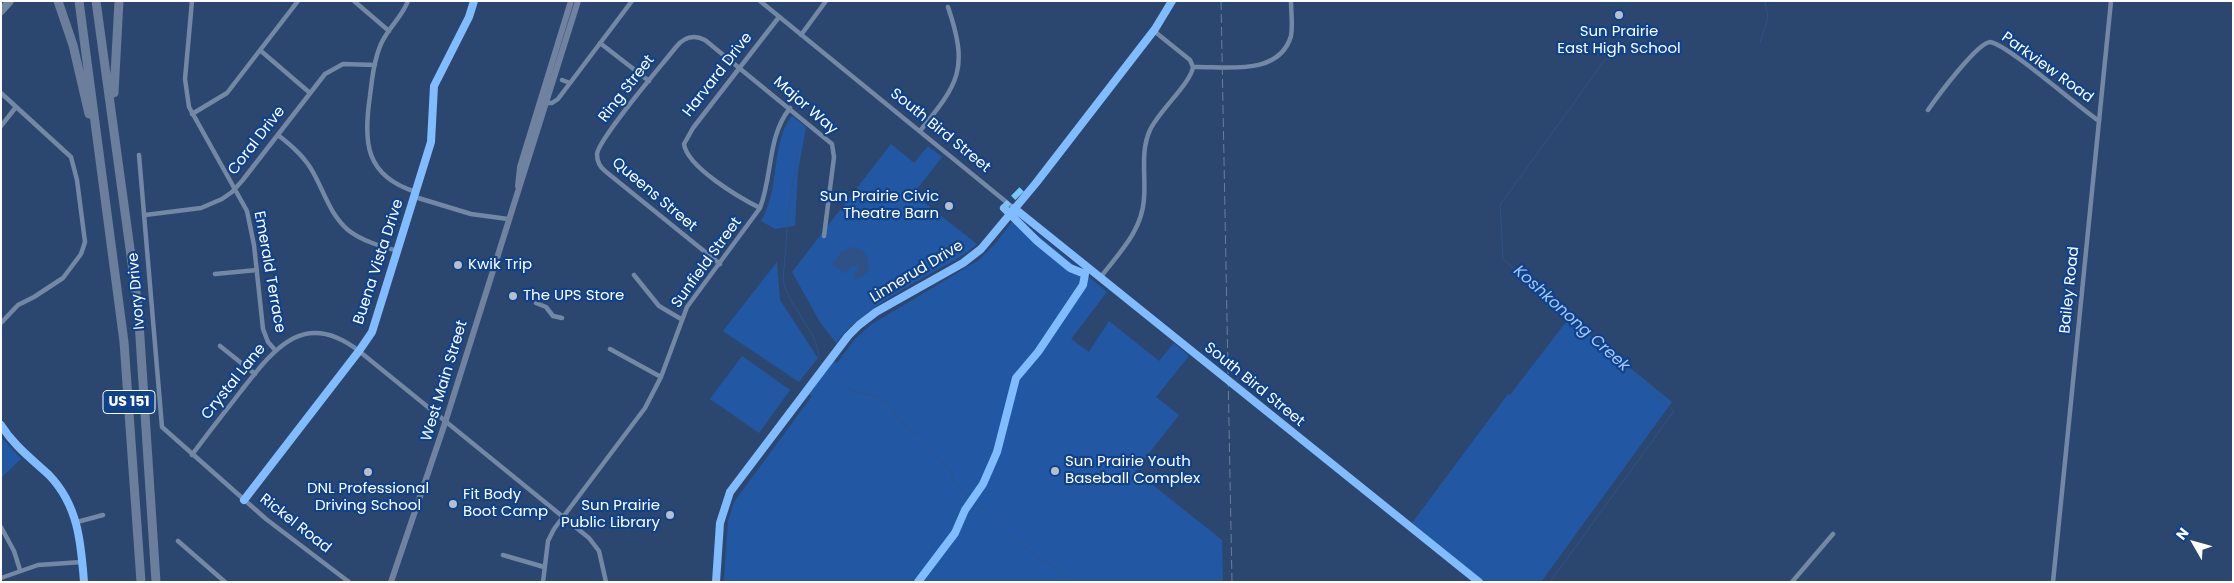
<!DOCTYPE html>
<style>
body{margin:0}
#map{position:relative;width:2234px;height:583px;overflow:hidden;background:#2c476f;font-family:Poppins,sans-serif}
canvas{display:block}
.frame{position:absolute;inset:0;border:2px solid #fff;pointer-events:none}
.north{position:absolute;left:2169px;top:518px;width:50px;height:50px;-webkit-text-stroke:4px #10428b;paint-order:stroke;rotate:308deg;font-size:14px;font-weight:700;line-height:20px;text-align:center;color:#fff}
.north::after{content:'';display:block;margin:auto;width:18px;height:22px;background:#fff;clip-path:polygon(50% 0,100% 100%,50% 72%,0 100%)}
</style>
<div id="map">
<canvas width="2234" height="583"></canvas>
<div class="frame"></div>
<div class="north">N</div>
</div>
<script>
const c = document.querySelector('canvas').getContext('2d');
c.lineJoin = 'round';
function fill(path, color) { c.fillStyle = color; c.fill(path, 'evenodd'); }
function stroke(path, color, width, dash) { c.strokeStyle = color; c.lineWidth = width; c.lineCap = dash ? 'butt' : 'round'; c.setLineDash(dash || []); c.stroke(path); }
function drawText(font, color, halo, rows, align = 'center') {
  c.font = font + ' Poppins,sans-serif'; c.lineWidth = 4.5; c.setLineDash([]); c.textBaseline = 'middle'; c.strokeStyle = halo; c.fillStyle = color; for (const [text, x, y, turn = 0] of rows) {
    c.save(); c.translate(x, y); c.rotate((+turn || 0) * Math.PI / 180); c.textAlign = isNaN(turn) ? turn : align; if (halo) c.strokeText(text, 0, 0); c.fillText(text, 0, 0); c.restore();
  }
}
const green = new Path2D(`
 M792,116L806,127L798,171L795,226L775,229L761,221C781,188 770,143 792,116Z
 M891,144L914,163L928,146L942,157L913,194L977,244C965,255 950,263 935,271C899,292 862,310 836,343L820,322L792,272Z
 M1016,217L1107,292L1071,339L1089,352L1109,321L1159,361L1174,343L1189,356L1156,397L1179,415L1135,471L1222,540L1223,582H724L728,521L734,502L812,396L809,394L834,361L837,363L856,338L872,324L979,260L995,244Z
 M777,262L780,300L818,358L799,382L723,331Z
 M1569,318L1672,402L1541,582H1485L1412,523L1508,394L1510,395Z
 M742,356L790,390L759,433L710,399Z
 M1,437L21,459L1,478Z`);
const water = new Path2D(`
 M851,247C866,249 870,258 869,271L860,278L855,280L853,272L859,270L853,265L845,274L832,264L841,252Z`);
const stream = new Path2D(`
 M1760,43L1768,18L1765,1
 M798,150L789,206L783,280C789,307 816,330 819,355
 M837,374L852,391L875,396L888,403L903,424L919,435L950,470L954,481L967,497L989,513L1010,535L1036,556L1050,564L1066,579
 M1550,582L1674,411L1503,259L1500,205L1620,39`);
const street = new Path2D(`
 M192,1L185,79L189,107L247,211L254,245L263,329L268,342L275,350
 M354,1L389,31
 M408,1C402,17 388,28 381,44C374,60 372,79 370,96C363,142 365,176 416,192
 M760,1L1021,214L1479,582
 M1154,31L1190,60L1193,67
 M801,35L826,1
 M600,43L649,81
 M261,51L310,93
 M1193,67C1225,66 1279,77 1291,36C1293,25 1291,12 1291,1
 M562,80L570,83
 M1,93L71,157L77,180L85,242L81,254L63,278L34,297L18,305L1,323
 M547,103H552L558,99L632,1
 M1928,110C1937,97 1977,43 1990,42C2007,44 2078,107 2099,121
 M192,114L227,93L298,1
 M1,126L16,107
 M920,131C959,83 969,69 948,7
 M278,135C292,146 306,158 314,174C325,194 330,214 348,230C362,241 380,246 398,251
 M139,155L162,427L266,519L349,582
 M415,197L471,214L508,219
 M760,208C740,198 687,167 684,144L693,128L779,17
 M145,215L201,208L222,199L232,192L242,181L325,74L343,64L375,65
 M720,264L605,171C600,167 597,161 597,154C599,138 662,65 676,47C684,37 693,34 705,40L832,144L834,157L824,236
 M215,274L257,270
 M634,275L659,306L681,319
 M1100,278C1119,253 1142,231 1144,199C1146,175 1140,152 1150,130C1158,112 1191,83 1193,67
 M536,303L546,307L553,316L562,318
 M220,346L255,374
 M610,349L661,377
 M1,425C14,446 32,459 49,475C78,505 81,542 84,582
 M192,455C208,433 225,412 241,391C274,349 304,308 359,351L589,538L599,551L606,582
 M244,500L359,351L372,332L431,142L434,86L469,17L474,1
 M77,522L103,515
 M1,527L14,551L20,570
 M178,541L225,582
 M503,555L544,567
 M1,578L38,565L82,562
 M543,582L548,541L554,529L645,408L661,377L687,307L760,208C773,174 767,137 790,108
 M716,582L720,523L730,492L848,336L859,325L876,312L963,263L981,249L1036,183L1155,29L1172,1
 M1792,582L1833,534
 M2053,582L2111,1`);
const secondary = new Path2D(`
 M518,186L520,167L571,1
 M391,582L445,423L578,1`);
const primary = new Path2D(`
 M1,11L10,1`);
const highway = new Path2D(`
 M58,1L73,45L89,114
 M79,1L124,342L141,582
 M96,1L138,307L156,582
 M114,93L119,1`);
const rail = new Path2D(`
 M1221,1L1232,582`);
const quiet = new Path2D(`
 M1006,210L1003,208L1022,189`);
const cycleway = new Path2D(`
 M1014,208L1479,582
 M1,425C14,446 32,459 49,475C78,505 81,542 84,582
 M244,500L359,351L372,332L431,142L434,86L469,17L474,1
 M716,582L720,523L730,492L848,336L859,325L876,312L963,263L981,249L1036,183L1155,29L1172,1
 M918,582L955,533L965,510L983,484L997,452L1016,378L1038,352L1083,285L1085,274L1070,268L1037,241L1004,208`);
const markers = [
 [1619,15,5,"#b5bfcd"],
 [949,206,5,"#b5bfcd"],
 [458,265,5,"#b5bfcd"],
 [513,296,5,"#b5bfcd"],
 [1055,471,5,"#b5bfcd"],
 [368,472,5,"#b5bfcd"],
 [453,504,5,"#b5bfcd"],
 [670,515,5,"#b5bfcd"]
];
const shields = [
 [129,402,52]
];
const shieldNames = [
 ["US 151",129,402]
];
const poiNames = [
 ["Sun Prairie",1619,32,"center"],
 ["East High School",1619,49,"center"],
 ["Sun Prairie Civic",939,197,"right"],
 ["Theatre Barn",939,214,"right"],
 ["Kwik Trip",468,265],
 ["The UPS Store",523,296],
 ["Sun Prairie Youth",1065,462],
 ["Baseball Complex",1065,479],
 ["DNL Professional",368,489,"center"],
 ["Driving School",368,506,"center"],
 ["Fit Body",463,495],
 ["Boot Camp",463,512],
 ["Sun Prairie",660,506,"right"],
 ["Public Library",660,523,"right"]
];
const streetNames = [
 ["Parkview Road",2047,68,36],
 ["Harvard Drive",718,75,-52],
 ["Ring Street",627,89,-52],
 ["Major Way",805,106,41],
 ["South Bird Street",940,131,39],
 ["Coral Drive",257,141,-52],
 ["Queens Street",654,195,40],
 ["Buena Vista Drive",379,262,-72],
 ["Sunfield Street",707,263,-54],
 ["Emerald Terrace",269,272,80],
 ["Linnerud Drive",917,272,-31],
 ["Bailey Road",2070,290,-84],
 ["Ivory Drive",137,291,-95],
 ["West Main Street",445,381,-73],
 ["Crystal Lane",234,382,-51],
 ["South Bird Street",1254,385,39],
 ["Rickel Road",295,524,38]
];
const waterNames = [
 ["Koshkonong Creek",1571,319,42]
];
fill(green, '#2258a3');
fill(water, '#2e5288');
stroke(stream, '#2e5288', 1);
stroke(street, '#7388a4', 4.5);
stroke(secondary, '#6f829f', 6);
stroke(primary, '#7286a1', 8);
stroke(highway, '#6b7e9b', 9);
stroke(rail, '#6b7e9b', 1, [9, 4]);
stroke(quiet, '#7ac7fe', 6, [12, 6]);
stroke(cycleway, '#80bcff', 8);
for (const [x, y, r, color] of markers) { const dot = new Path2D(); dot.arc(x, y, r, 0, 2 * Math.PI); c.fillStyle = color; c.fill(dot); stroke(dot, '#10428b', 2); }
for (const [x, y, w] of shields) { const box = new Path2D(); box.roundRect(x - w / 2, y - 11.5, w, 23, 4); c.fillStyle = '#10428b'; c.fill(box); stroke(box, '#fff', 1); }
drawText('bold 14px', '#fff', null, shieldNames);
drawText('15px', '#fff', '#10428b', poiNames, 'left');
drawText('15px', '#fff', '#10428b', streetNames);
drawText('italic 16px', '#a2c7f9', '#10428b', waterNames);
</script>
